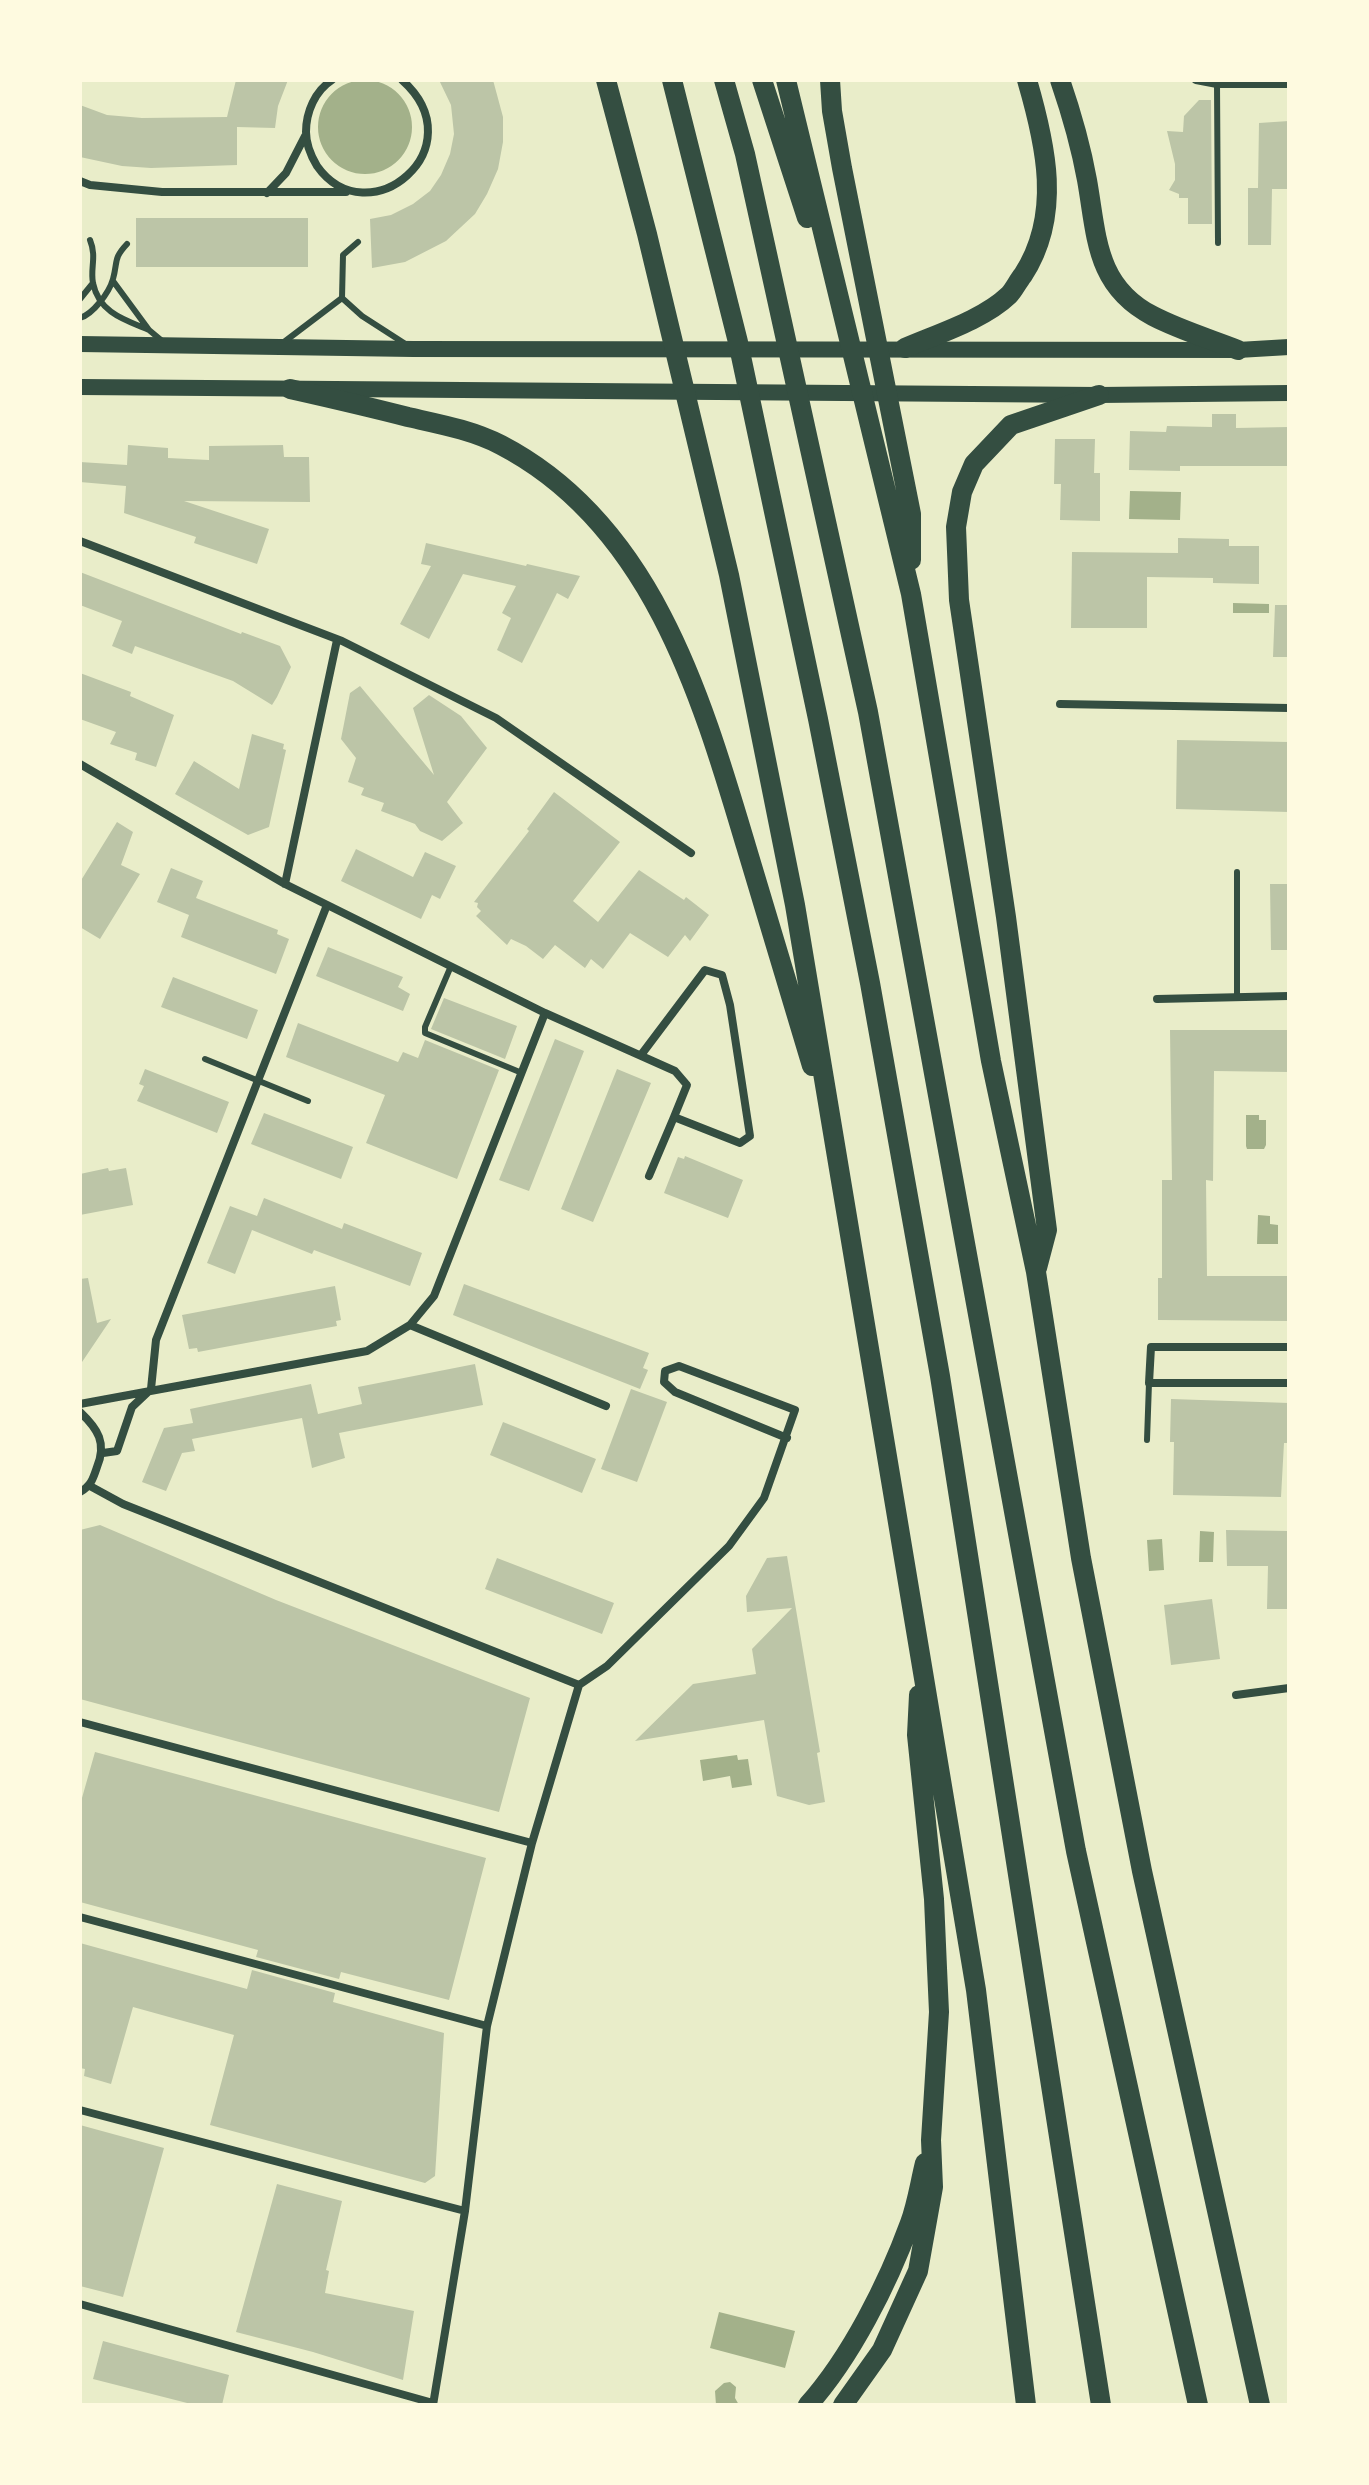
<!DOCTYPE html>
<style>
body{margin:0}
#map{position:relative;width:1369px;height:2485px;overflow:hidden;background:#e9edc9;font-family:Helvetica,sans-serif}
canvas{display:block}
.frame{position:absolute;inset:0;border:82px solid #fefae0;pointer-events:none}
</style>
<div id="map">
<canvas width="1369" height="2485"></canvas>
<div class="frame"></div>
</div>
<script>
const c = document.querySelector('canvas').getContext('2d');
c.lineJoin = 'round';
function fill(path, color) { c.fillStyle = color; c.fill(path, 'evenodd'); }
function stroke(path, color, width, dash) { c.strokeStyle = color; c.lineWidth = width; c.lineCap = dash ? 'butt' : 'round'; c.setLineDash(dash || []); c.stroke(path); }
const water = new Path2D(`
 M318 127a47 47 0 1 1 94 0a47 47 0 1 1-94 0Z
 M1130,491L1181,492L1180,520L1129,519Z
 M1233,603L1269,604V613H1233Z
 M1246,1115H1259V1120H1266V1145L1264,1149H1247L1246,1146Z
 M1258,1215L1270,1216V1224L1278,1225V1244H1257Z
 M1200,1531L1214,1532L1213,1562H1199Z
 M1162,1539L1164,1570L1149,1571L1147,1540Z
 M737,1755L738,1760L748,1759L752,1785L732,1788L730,1776L703,1781L700,1760Z
 M719,2312L795,2331L785,2368L710,2348Z
 M730,2382L736,2387L735,2398L739,2405H716L715,2391L724,2383Z`);
const building = new Path2D(`
 M236,80H288L278,106L275,128L237,127V165L151,168L122,166L80,157V105L107,115L142,118L227,117Z
 M439,80H493L503,117V142L498,169L487,194L475,214L446,241L405,262L372,268L370,219L391,215L413,204L430,191L441,175L450,154L454,134L451,105Z
 M1199,100H1211L1212,224H1188V198H1179V194L1169,190L1175,180V164L1167,131L1183,132L1184,116Z
 M1289,121V189H1272L1271,245H1248V188H1258L1259,123Z
 M136,218H308V267H136Z
 M1212,414H1236V428L1289,427V466H1180V471L1129,470L1130,431L1166,432L1167,426L1212,427Z
 M1055,439H1095L1094,473H1100V521L1060,520L1061,484H1054Z
 M128,445L168,448V458L209,460V446L283,445L284,457H309L310,502L184,501L269,529L257,564L194,543L196,537L124,513L126,486L80,482V462L127,465Z
 M1178,538L1229,539V546H1259V584L1213,583V578L1147,577V628H1071L1072,552L1178,553Z
 M426,543L526,566L527,564L580,576L568,599L557,593L522,663L497,650L511,618L502,613L516,586L463,574L429,639L400,624L431,566L421,564Z
 M80,572L241,634L242,632L280,646L291,667L277,697L272,705L233,681L135,646L132,654L112,646L122,621L80,605Z
 M1275,605H1289V657H1273Z
 M80,673L131,692L130,696L174,715L156,767L135,760L137,753L110,744L116,732L80,719Z
 M360,686L434,775L413,708L429,695L461,716L487,748L447,802L463,823L442,841L420,831L415,824L381,811L384,803L361,795L364,788L348,782L356,758L341,739L350,693Z
 M252,734L284,744L283,749L286,750L269,827L248,835L175,794L194,761L239,789Z
 M1177,740L1289,742V812L1176,809Z
 M554,792L620,842L573,901L598,922L639,870L684,900L686,897L709,915L690,941L685,935L668,957L630,933L603,969L591,959L585,968L555,945L543,959L526,946L511,939L507,945L476,916L481,911L477,907L478,903L474,902L529,831L527,829Z
 M117,822L133,832L121,865L140,874L100,939L80,927V882Z
 M356,849L413,877L425,852L456,866L440,899L432,895L421,919L341,881Z
 M171,868L203,881L196,898L278,930L277,934L289,939L276,974L181,937L189,915L157,902Z
 M1270,884H1289V950H1271Z
 M328,947L403,977L398,987L410,994L403,1011L316,976Z
 M173,977L258,1010L247,1039L161,1007Z
 M444,998L517,1026L505,1059L431,1029Z
 M298,1023L398,1062L403,1052L418,1058L425,1040L499,1070L457,1179L366,1143L385,1095L286,1057Z
 M1170,1030H1289V1072L1214,1071L1213,1181L1206,1180L1207,1276H1289V1321L1158,1320V1278H1162V1180H1172Z
 M555,1039L584,1051L529,1191L499,1180Z
 M145,1069L229,1102L217,1133L137,1101L144,1086L139,1084Z
 M617,1069L651,1083L593,1222L561,1209Z
 M264,1113L353,1147L341,1179L251,1144Z
 M685,1156L743,1180L728,1218L664,1193L678,1157L684,1159Z
 M108,1168L109,1171L126,1168L133,1205L80,1215V1174Z
 M264,1198L342,1229L344,1223L422,1253L410,1286L314,1250L312,1254L252,1230L235,1274L207,1263L230,1206L257,1216Z
 M88,1278L97,1323L111,1319L80,1365V1279Z
 M464,1284L649,1353L643,1368L648,1370L640,1389L453,1315Z
 M335,1286L341,1320L336,1321L337,1326L198,1352L197,1348L189,1349L182,1315Z
 M475,1364L483,1405L339,1433L345,1458L312,1468L302,1418L192,1439L195,1451L182,1453L166,1491L142,1482L164,1428L193,1423L190,1409L311,1384L318,1414L362,1404L358,1387Z
 M631,1389L667,1402L637,1482L601,1469Z
 M1171,1399L1289,1403V1443H1284L1281,1497L1173,1495L1174,1442H1170Z
 M503,1422L596,1459L582,1493L490,1455Z
 M100,1525L276,1600L530,1698L499,1812L80,1699V1530Z
 M1226,1530L1289,1531V1609H1267L1268,1566H1227Z
 M787,1556L820,1752L817,1753L825,1802L809,1805L777,1796L764,1720L635,1741L693,1684L756,1674L752,1649L792,1608L747,1612L746,1596L767,1558Z
 M497,1558L614,1603L602,1634L485,1589Z
 M1212,1599L1220,1659L1171,1665L1164,1605Z
 M95,1752L486,1858L449,2000L341,1972L339,1979L256,1957L258,1950L80,1902V1805Z
 M80,1943L247,1989L252,1970L335,1993L333,2002L444,2033L435,2176L425,2183L210,2125L234,2035L133,2007L111,2084L84,2076L85,2069L80,2068Z
 M80,2125L164,2148L123,2297L80,2286Z
 M277,2184L342,2201L326,2270L329,2271L325,2293L414,2311L403,2380L313,2352L236,2332Z
 M103,2341L229,2375L222,2405H195L93,2379Z`);
const service = new Path2D(`
 M1217,84L1218,243
 M90,240C97,257 90,268 93,283C99,313 125,320 149,330
 M113,281L149,330L161,340
 M342,298L362,316L407,345
 M80,299L93,283
 M80,318C93,314 109,293 113,279C118,261 113,259 127,244
 M284,342L342,298L343,255L358,242
 M451,966L425,1027V1033L522,1073
 M1237,996V872
 M205,1059L308,1101
 M1147,1440L1149,1383`);
const minor = new Path2D(`
 M332,80C315,91 306,112 306,132C306,144 311,156 317,166C368,238 478,148 402,80
 M1196,80L1217,84H1289
 M80,181L90,185L162,192H346
 M267,193L286,173L305,136
 M80,541L342,641L496,718L691,853
 M1060,704L1289,708
 M80,764L285,884L545,1013L675,1071L687,1085L674,1117L740,1143L750,1136L730,1005L722,975L705,970L641,1055
 M285,884L337,640
 M1157,999L1289,996
 M649,1176L674,1117
 M410,1325L606,1406
 M1289,1347H1151L1149,1383H1289
 M151,1389L156,1340L327,905
 M80,1404L367,1351L410,1325L434,1296L545,1013
 M80,1412C98,1429 107,1443 97,1467C93,1479 91,1486 80,1492
 M103,1453L117,1451L132,1407L150,1390
 M90,1486L123,1504L579,1685
 M1236,1695L1289,1688
 M80,1722L532,1843
 M80,1917L487,2026
 M80,2110L465,2211
 M80,2304L433,2403
 M433,2405L465,2211L487,2026L532,1843L579,1685L607,1666L729,1546L764,1498L795,1410L679,1366L665,1371L664,1382L675,1392L787,1438`);
const secondary = new Path2D(`
 M80,344L413,349L1238,350L1289,347
 M80,387L1099,395L1289,393`);
const motorway = new Path2D(`
 M606,80L647,234L729,575L795,905L976,1990L1026,2405
 M672,80L738,342L818,719L870,983L940,1376L1101,2405
 M724,80L745,154L868,712L1076,1851L1198,2405
 M762,80L807,218
 M786,80L911,594L991,1061L1036,1272L1081,1558L1142,1871L1260,2405
 M830,80L832,111L842,168L911,514V560
 M1060,80C1071,112 1081,147 1087,180C1097,236 1095,286 1153,316C1180,330 1210,339 1238,350
 M905,348C937,334 983,320 1009,295C1014,290 1018,281 1023,275C1062,215 1046,145 1027,80
 M290,389C330,398 369,407 408,417C439,424 472,430 501,445C651,523 701,695 746,846C768,919 790,993 812,1066
 M1037,1268L1047,1230L1006,917L959,600L956,527L962,492L974,464L1011,425L1099,395
 M808,2405C851,2357 888,2283 910,2223C917,2204 920,2183 925,2163
 M843,2405L882,2350L918,2271L933,2187L931,2140L939,2012L937,1968L934,1899L917,1735L919,1695`);
fill(water, '#a3b18a');
fill(building, '#bcc5a7');
stroke(service, '#344e41', 6);
stroke(minor, '#344e41', 8);
stroke(secondary, '#344e41', 16);
stroke(motorway, '#344e41', 20);
</script>
